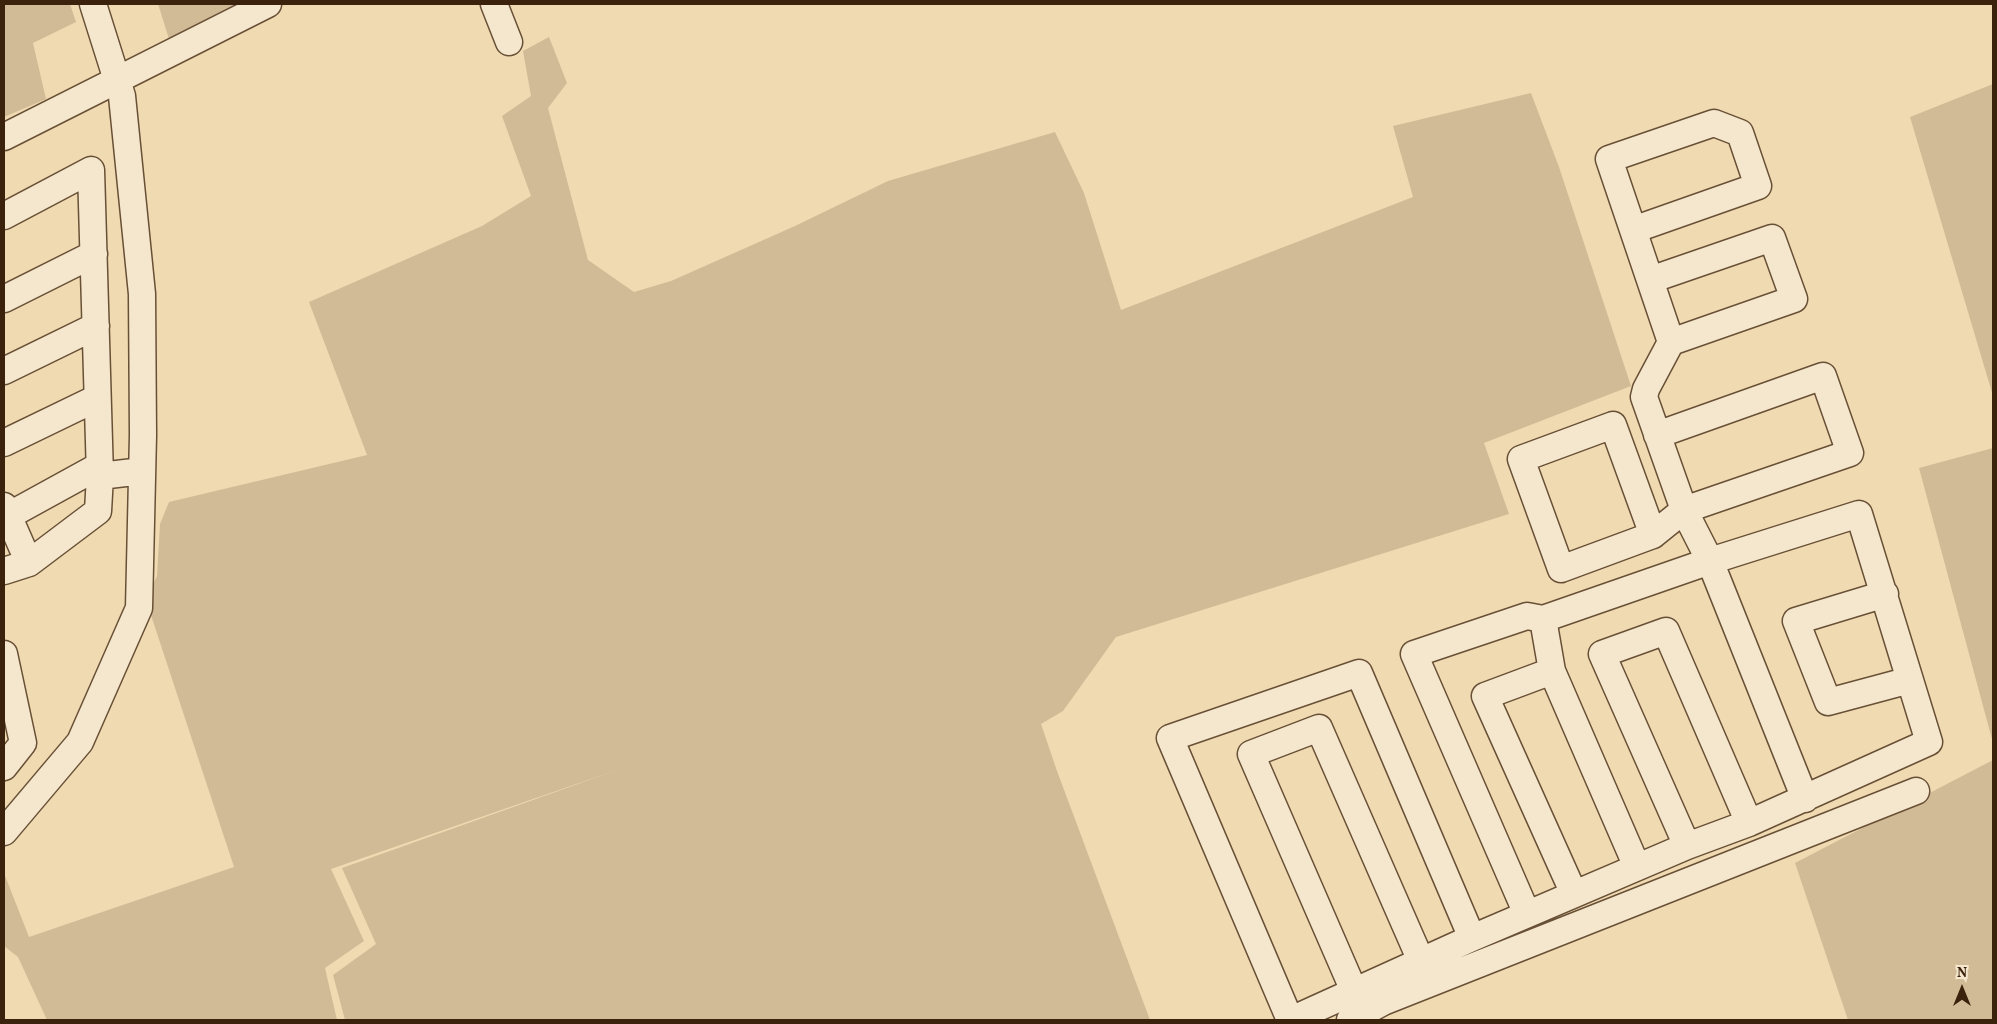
<!DOCTYPE html>
<style>
body{margin:0}
#map{position:relative;width:1997px;height:1024px;overflow:hidden;background:#f0dab2;font-family:Vollkorn,serif}
canvas{display:block}
.frame{position:absolute;inset:0;border:5px solid #3b220d;pointer-events:none}
.north{position:absolute;left:1937px;top:964px;width:50px;height:50px;-webkit-text-stroke:4px #f5e7cd;paint-order:stroke;rotate:0deg;font-size:14px;font-weight:700;line-height:20px;text-align:center;color:#3b220d}
.north::after{content:'';display:block;margin:auto;width:18px;height:22px;background:#3b220d;clip-path:polygon(50% 0,100% 100%,50% 72%,0 100%)}
</style>
<div id="map">
<canvas width="1997" height="1024"></canvas>
<div class="frame"></div>
<div class="north">N</div>
</div>
<script>
const c = document.querySelector('canvas').getContext('2d');
c.lineJoin = 'round';
function fill(path, color) { c.fillStyle = color; c.fill(path, 'evenodd'); }
function stroke(path, color, width, dash) { c.strokeStyle = color; c.lineWidth = width; c.lineCap = dash ? 'butt' : 'round'; c.setLineDash(dash || []); c.stroke(path); }
const green = new Path2D(`
 M4,4H70L76,22L33,43L46,99L4,117Z
 M158,4H242L170,42Z
 M549,37L567,83L548,108L588,260L634,292L671,281L795,226L888,181L1055,132L1084,193L1121,310L1413,197L1393,126L1531,93L1559,167L1631,386L1484,443L1509,514L1116,637L1063,711L1041,724L1057,771L1150,1020H345L333,975L376,944L342,868L617,770L331,869L364,941L325,968L337,1020H47L18,957L4,946V873L29,937L234,867L146,600L157,576L160,524L169,502L367,455L309,302L482,226L531,196L502,116L531,96L523,51Z
 M1993,84V396L1910,117Z
 M1993,448V743L1919,468Z
 M1993,760V1020H1848L1795,863Z`);
const minor = new Path2D(`
 M494,4L509,42
 M4,137L268,4
 M4,216L91,170L100,476
 M1633,230L1758,186L1740,133L1714,123L1609,159L1671,342L1646,389L1644,397L1684,510L1710,561L1805,799
 M1650,280L1772,238L1794,299L1671,342
 M4,299L94,254
 M4,371L96,326
 M4,443L97,398
 M4,506L29,563
 M8,516L99,466
 M1653,535L1613,425L1521,459L1561,569L1653,535L1684,510L1850,453L1823,376L1657,435
 M4,571L29,563L98,511L100,476L142,471
 M1885,594L1796,621L1828,702L1910,680
 M1543,619L1552,671
 M4,654L23,743L4,767
 M4,832L80,742L139,608L143,435L142,294L122,96L93,4
 M1687,846L1602,654L1666,631L1749,823
 M1574,894L1485,696L1552,671L1637,867
 M1354,991L1251,754L1319,728L1421,961
 M1290,1020L1170,738L1359,673L1472,938
 M1291,1020L1472,938L1687,846L1749,823L1929,742L1859,514L1710,561L1543,619L1527,616L1414,654L1527,914
 M1350,1020L1383,1002L1916,791`);
fill(green, '#d1bb96');
stroke(minor, '#685036', 29);
stroke(minor, '#f5e7cd', 26);
</script>
